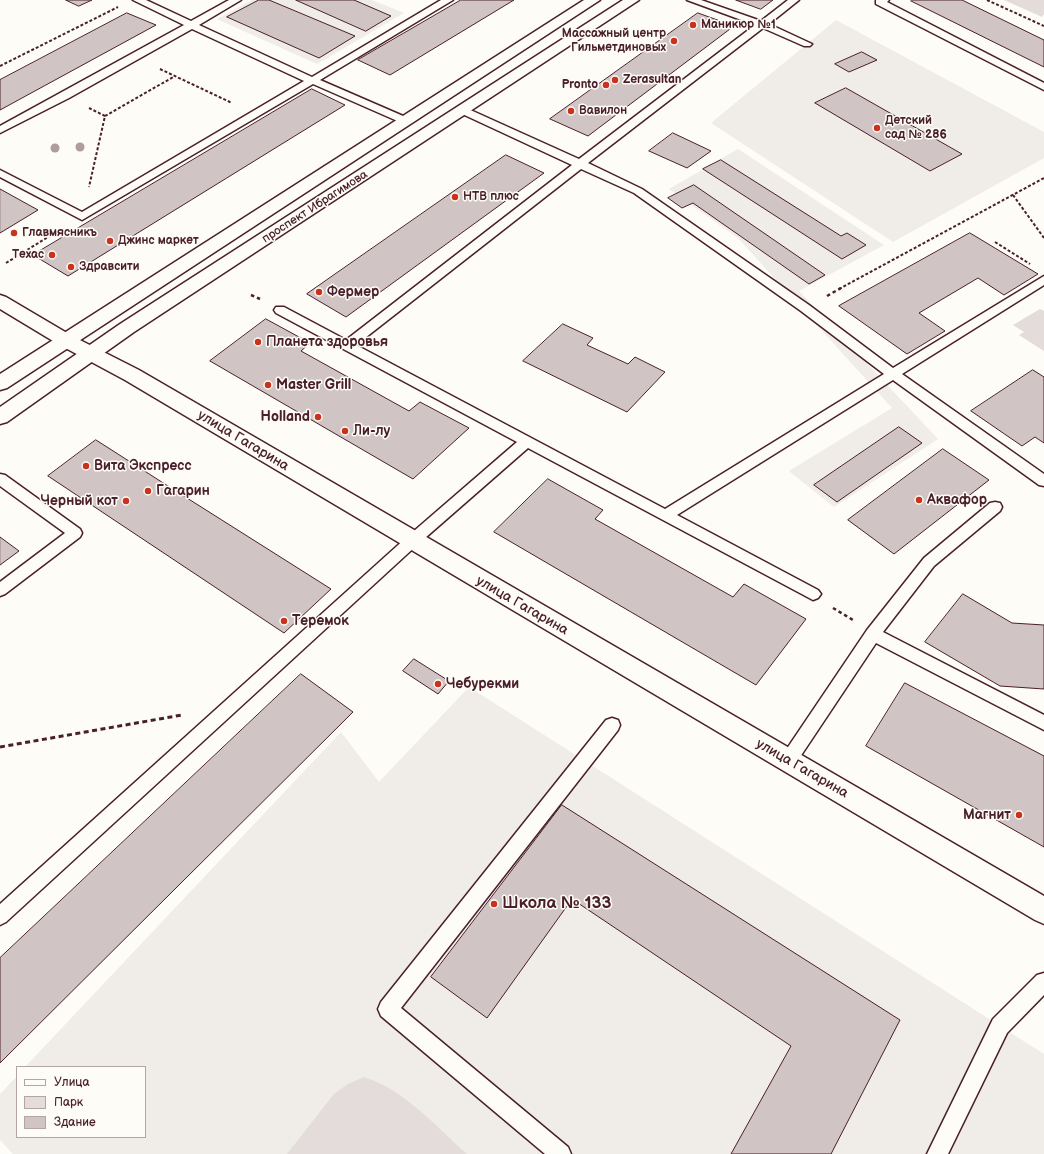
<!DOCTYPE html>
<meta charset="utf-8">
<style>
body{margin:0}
#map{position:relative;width:1044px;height:1154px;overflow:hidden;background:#fdfcf7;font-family:"Balsamiq Sans",sans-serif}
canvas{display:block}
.legend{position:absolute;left:16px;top:1066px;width:130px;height:72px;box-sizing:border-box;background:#fdfcf7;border:1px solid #b5a4a5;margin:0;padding:5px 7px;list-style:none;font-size:12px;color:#4a1f2b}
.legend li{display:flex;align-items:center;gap:8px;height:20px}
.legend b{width:20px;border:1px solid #b5a4a5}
</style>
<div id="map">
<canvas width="1044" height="1154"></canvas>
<ul class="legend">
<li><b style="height:5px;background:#fdfcf7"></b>Улица</li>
<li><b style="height:11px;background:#e3dcda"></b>Парк</li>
<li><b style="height:11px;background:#d0c5c4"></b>Здание</li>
</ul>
</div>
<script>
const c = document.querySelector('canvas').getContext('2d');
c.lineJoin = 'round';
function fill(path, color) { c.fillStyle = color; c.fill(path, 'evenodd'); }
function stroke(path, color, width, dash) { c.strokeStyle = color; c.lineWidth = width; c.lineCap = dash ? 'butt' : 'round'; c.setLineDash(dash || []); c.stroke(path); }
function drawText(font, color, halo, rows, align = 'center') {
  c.font = font + ' "Balsamiq Sans",sans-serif'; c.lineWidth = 3; c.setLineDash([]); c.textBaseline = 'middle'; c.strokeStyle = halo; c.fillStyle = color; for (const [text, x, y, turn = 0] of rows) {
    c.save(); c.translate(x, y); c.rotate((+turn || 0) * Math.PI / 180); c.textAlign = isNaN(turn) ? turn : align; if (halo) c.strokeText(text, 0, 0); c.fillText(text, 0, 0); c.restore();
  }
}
const built = new Path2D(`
 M252,0H372L404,13L317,64L217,19Z
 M836,20L1044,132V158L893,242L711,123Z
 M738,149L884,245L799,291L938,439L834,507L789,471L892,408L738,238L669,189Z
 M469,687L1044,1054V1154H13L0,1140V1094L17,1076V1137H145V1067H25L341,732L379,782Z`);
const green = new Path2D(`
 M1004,0H1044V14L1042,17Z
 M1040,309L1044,311V351L1019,335L1024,332L1013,325Z
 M364,1077C405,1090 435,1126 467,1154H287L334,1094L348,1084Z`);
const building = new Path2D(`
 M66,0H92L79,6Z
 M259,0H269L355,36L319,58L227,17Z
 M296,0H354L391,16L366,31Z
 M461,0H514L390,75L358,60Z
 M736,0H773L761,9Z
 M912,0H962L1044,40V67L911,1Z
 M127,13L156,25L0,110V80Z
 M698,13L734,26L588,136L550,119Z
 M862,52L877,60L849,72L835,64Z
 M846,88L962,154L930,171L815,103Z
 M312,89L345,105L68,276L33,255Z
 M673,133L711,151L687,168L649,151Z
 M506,155L544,173L346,317L307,294Z
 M721,160L841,236L847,233L866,245L842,259L703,169Z
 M694,185L825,275L809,284L693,203L682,208L668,198Z
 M0,189L38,210L0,233Z
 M970,233L1038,274L1004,295L978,278L919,313L945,331L907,354L839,306Z
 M266,319L310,343L301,351L409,411L420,402L469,428L413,479L210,361Z
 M563,324L593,338L587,345L628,364L635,357L665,372L627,412L523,361Z
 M1033,370L1044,377V443L1035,437L1022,446L971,411Z
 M899,427L922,443L837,502L814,485Z
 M96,440L168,486L331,589L284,633L48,476Z
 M943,449L989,480L894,554L848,520Z
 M548,479L603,510L595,519L733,597L744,584L806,619L756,685L494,532Z
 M0,537L19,551L0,565Z
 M963,594L1012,623L1044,625V689L1000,686L925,642Z
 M414,659L449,681L438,694L403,671Z
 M301,674L353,712L0,1063V958Z
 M905,683L1044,756V847L866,746Z
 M562,805L900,1020L831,1154H731L791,1046L572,899L487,1018L431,977Z`);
const pathFar2 = new Path2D(`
 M987,0L1044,26
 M0,66L118,7
 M160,69L232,103
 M89,108L105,116L89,187
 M105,116L175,76
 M1013,195L1044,238
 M995,242L1030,264
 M6,263L61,229
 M839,289L1044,178`);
const pathFar1 = new Path2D(`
 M251,295L260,299
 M827,296L841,288
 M833,608L853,620`);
const path = new Path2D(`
 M0,747L182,715`);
const service = new Path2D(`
 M133,0H146L191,21L229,0H241L199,25L312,77L441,0H453L320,80L410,119L411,121L410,123H402L313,84L82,220L0,177V170L82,212L304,81L192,29L69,98L0,133V126L184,25Z
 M687,0H701L761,21L788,0H799L769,24L812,44L810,46H804L763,28L588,163L642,189L809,305L893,368L1044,276V285L902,374L1044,474V486L1039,485L893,380L677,515L818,590L821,594L818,598L813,600L528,448L417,545L6,922L0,925V904L407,537L517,442L276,313L274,310L276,307H284L346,340L572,165L458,112L457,110L458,108H466L579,159L755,25ZM581,169L634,193L801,311L884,374L665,509L356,345Z
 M876,0H889L887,2L1044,83V90L876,4Z
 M0,474L5,475L80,529L82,533L80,537L5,594L0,596V582L65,533L0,486Z
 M995,502L1000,503L1002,507L1000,511L934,566L883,632L1044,715V730L876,643L794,766L788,768L782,766L780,761L782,756L867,630L924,558L990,503Z
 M612,718L618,720L620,725L618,730L401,1008L568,1147L571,1154H545L381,1016L378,1009L381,1002L606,720Z
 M1044,973V995L1007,1033L948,1154H927L993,1019L1037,975Z`);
const tertiary = new Path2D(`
 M0,295L6,297L72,336L139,370L1044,896V924L1035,920L125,380L58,344L0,309Z`);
const primary = new Path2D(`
 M584,0H600L7,388L0,390V374Z
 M623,0H639L134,332L7,422L0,424V407L120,324Z`);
const trees = [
 [80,147],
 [55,148]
];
const markers = [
 [693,25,4,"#c8321e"],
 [674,41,4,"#c8321e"],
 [615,80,4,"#c8321e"],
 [606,85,4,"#c8321e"],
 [571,111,4,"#c8321e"],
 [877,128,4,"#c8321e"],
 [455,197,4,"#c8321e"],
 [14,233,4,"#c8321e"],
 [110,241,4,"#c8321e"],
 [52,255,4,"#c8321e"],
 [71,267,4,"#c8321e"],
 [319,292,4,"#c8321e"],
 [258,342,4,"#c8321e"],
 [268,385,4,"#c8321e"],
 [318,417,4,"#c8321e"],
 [345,431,4,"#c8321e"],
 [86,466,4,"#c8321e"],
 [148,491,4,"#c8321e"],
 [919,500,4,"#c8321e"],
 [126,501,4,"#c8321e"],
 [284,621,4,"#c8321e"],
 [438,684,4,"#c8321e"],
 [1019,815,4,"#c8321e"],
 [494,904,4,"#c8321e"]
];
const farPoinames = [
 ["Маникюр №1",701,25],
 ["Массажный центр",666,34,"right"],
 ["Гильметдиновых",666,48,"right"],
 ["Zerasultan",623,80],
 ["Pronto",598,85,"right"],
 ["Вавилон",579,111],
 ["Детский",885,121],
 ["сад № 286",885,135],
 ["НТВ плюс",463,197],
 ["Главмясникъ",22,233],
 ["Джинс маркет",118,241],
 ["Техас",44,255,"right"],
 ["Здравсити",79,267]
];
const farStreetnames = [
 ["проспект Ибрагимова",315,207,-33]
];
const poiNames = [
 ["Фермер",327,292],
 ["Планета здоровья",266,342],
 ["Master Grill",276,385],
 ["Holland",310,417,"right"],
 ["Ли-лу",353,431],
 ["Вита Экспресс",94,466],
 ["Гагарин",156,491],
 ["Аквафор",927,500],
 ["Черный кот",118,501,"right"],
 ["Теремок",292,621],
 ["Чебурекми",446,684],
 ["Магнит",1011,815,"right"]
];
const streetNames = [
 ["улица Гагарина",243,441,31],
 ["улица Гагарина",522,606,30],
 ["улица Гагарина",802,769,30]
];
const nearPoinames = [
 ["Школа № 133",502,904]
];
fill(built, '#f0ece8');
fill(green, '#e3dcda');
fill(building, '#d0c5c4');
stroke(building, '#4a1f2b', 1);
stroke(service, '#4a1f2b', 3);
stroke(tertiary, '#4a1f2b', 3);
stroke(primary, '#4a1f2b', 3);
stroke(pathFar2, '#4a1f2b', 2, [3, 2]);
stroke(pathFar1, '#4a1f2b', 2.5, [3.5, 3]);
stroke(path, '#4a1f2b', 3, [5, 3.5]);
fill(service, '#fdfcf7');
fill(tertiary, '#fdfcf7');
fill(primary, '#fdfcf7');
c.fillStyle = '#af9c9f';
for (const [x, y] of trees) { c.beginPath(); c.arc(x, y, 4.5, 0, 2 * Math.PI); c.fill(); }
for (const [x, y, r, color] of markers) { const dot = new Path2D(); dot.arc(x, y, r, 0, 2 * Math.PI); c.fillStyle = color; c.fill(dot); stroke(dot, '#fdfcf7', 1.5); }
drawText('bold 12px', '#4a1f2b', '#fdfcf7', farPoinames, 'left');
drawText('12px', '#4a1f2b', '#fdfcf7', farStreetnames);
drawText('bold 14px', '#4a1f2b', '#fdfcf7', poiNames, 'left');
drawText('14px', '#4a1f2b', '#fdfcf7', streetNames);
drawText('bold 17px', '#4a1f2b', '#fdfcf7', nearPoinames, 'left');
</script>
